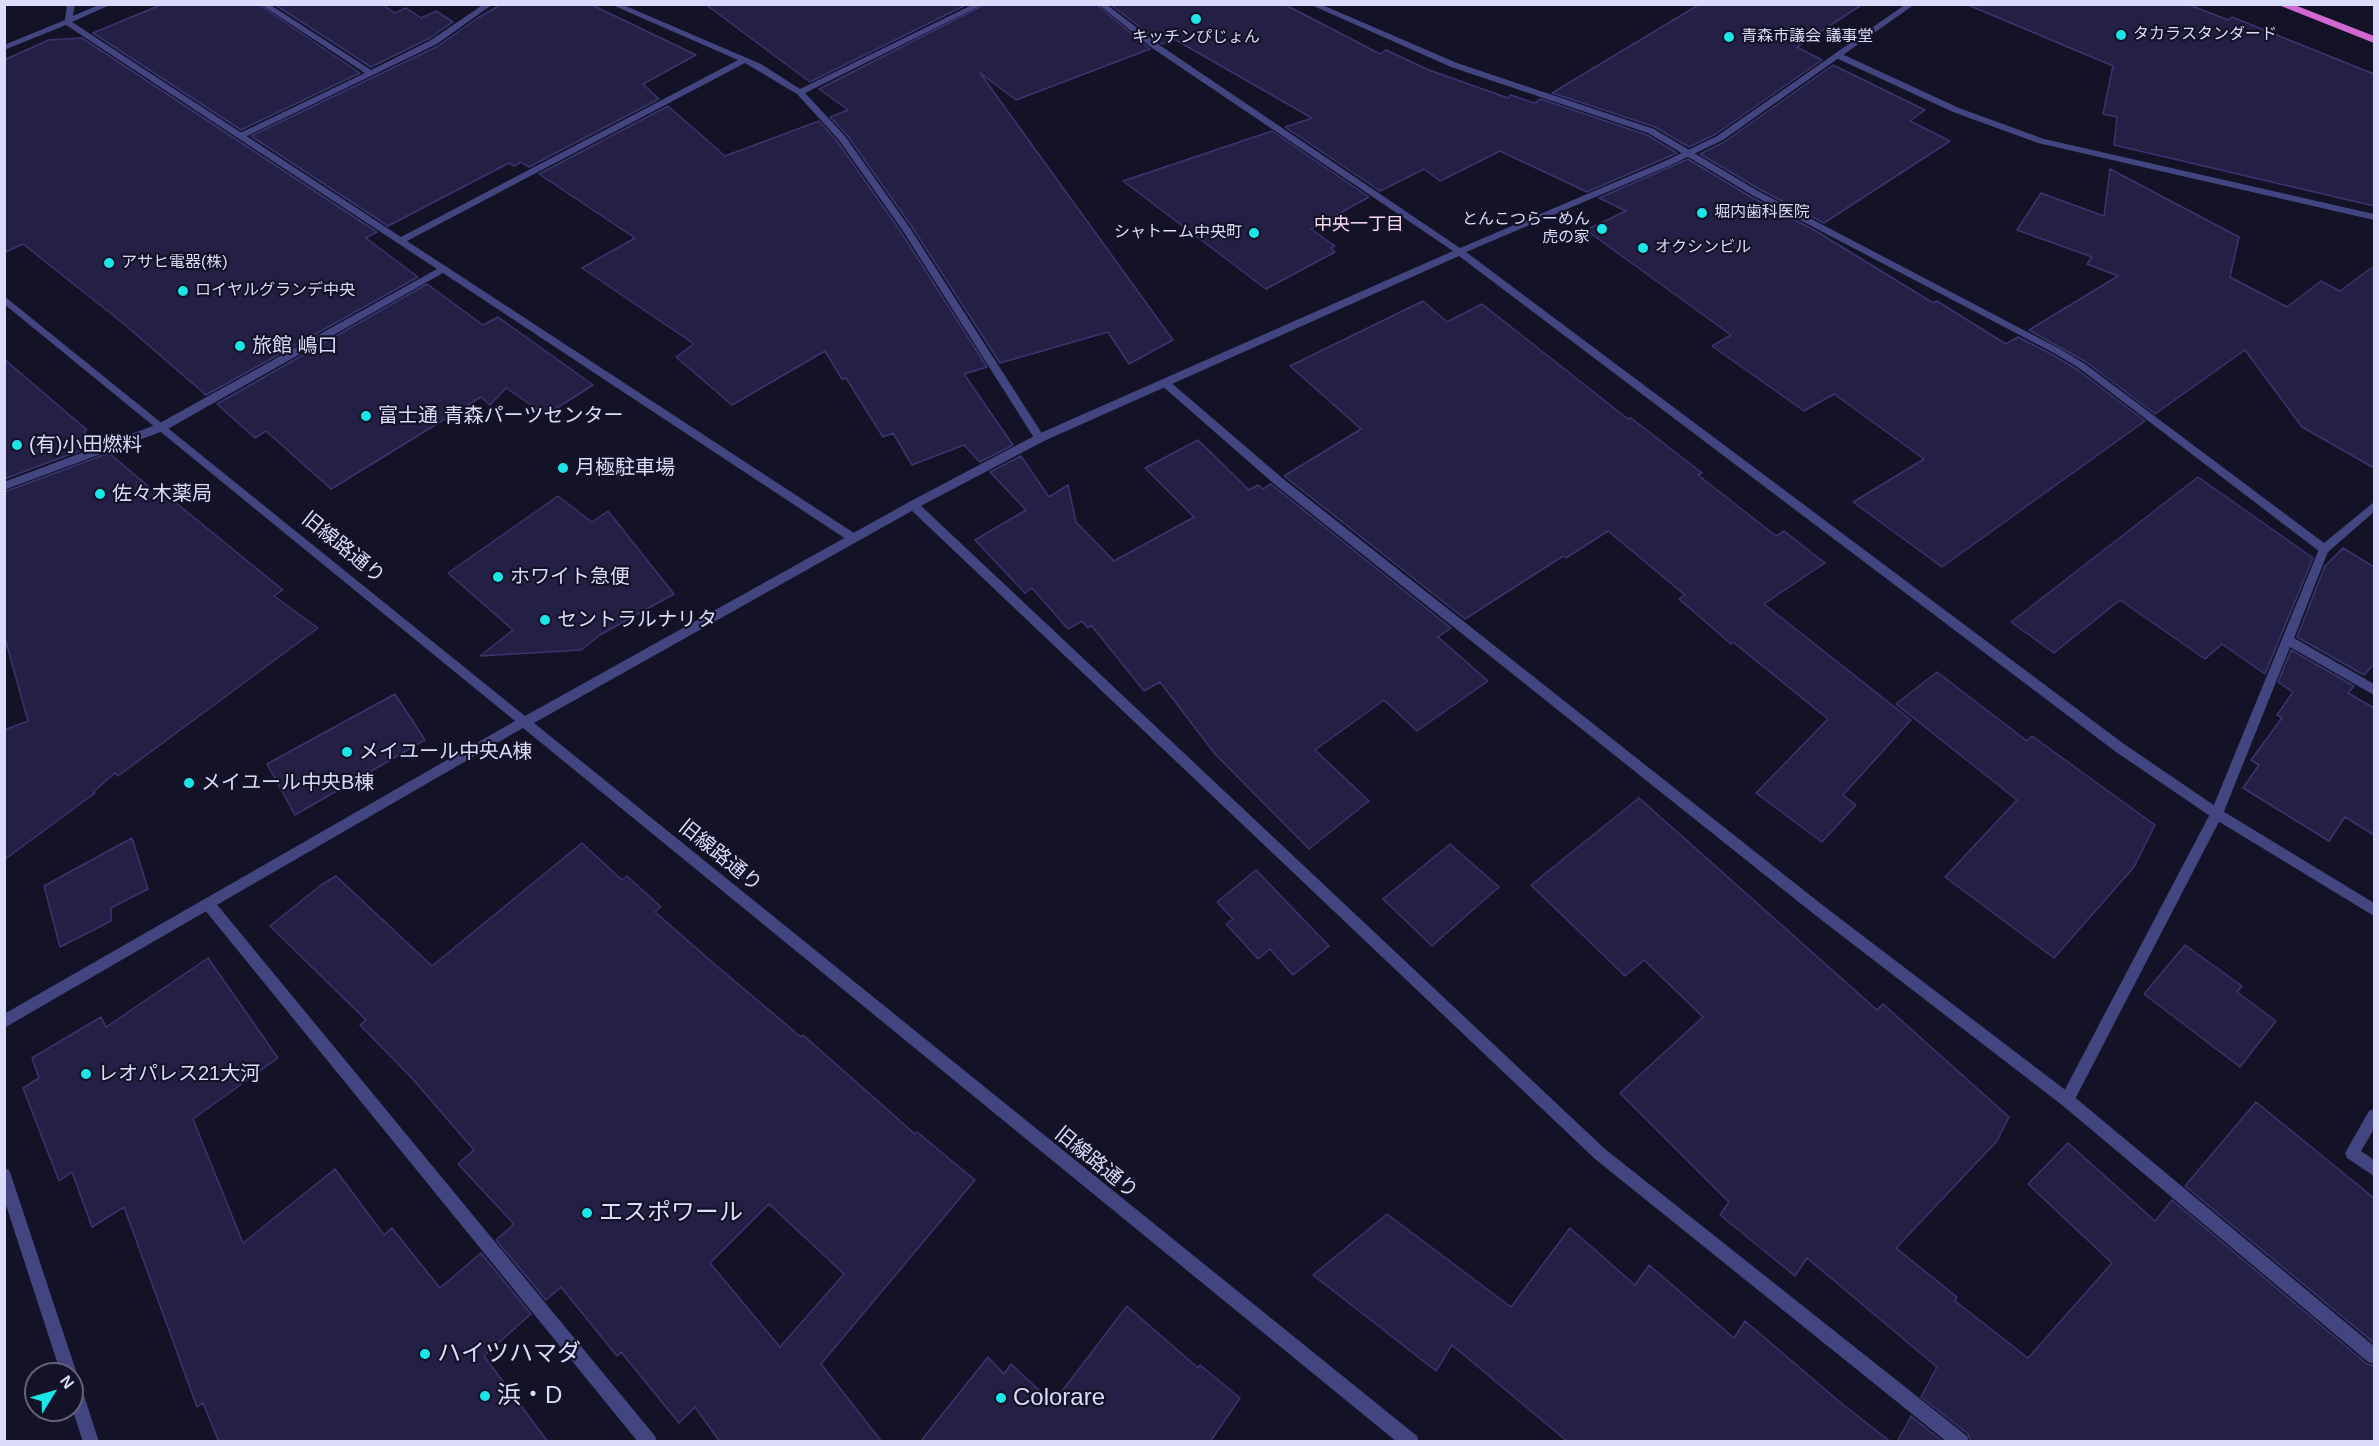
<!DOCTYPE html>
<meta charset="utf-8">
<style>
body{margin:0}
#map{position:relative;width:2379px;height:1446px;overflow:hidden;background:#141226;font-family:Arial,sans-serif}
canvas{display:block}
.frame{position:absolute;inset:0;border:6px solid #dbdbfb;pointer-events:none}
.north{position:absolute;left:24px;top:1362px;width:60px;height:60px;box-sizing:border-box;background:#141226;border:2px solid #64627b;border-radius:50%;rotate:53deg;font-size:16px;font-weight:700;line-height:24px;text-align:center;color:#dbdbfb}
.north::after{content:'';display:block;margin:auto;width:21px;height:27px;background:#1ae6e8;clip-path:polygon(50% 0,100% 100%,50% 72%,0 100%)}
</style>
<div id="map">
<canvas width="2379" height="1446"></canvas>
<div class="frame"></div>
<div class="north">N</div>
</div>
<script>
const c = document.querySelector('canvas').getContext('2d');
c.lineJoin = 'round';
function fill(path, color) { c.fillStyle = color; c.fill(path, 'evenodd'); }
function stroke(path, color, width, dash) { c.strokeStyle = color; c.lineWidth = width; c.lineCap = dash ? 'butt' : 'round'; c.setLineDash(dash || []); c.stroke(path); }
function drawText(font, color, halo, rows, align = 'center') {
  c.font = font + ' Arial,"Noto Sans JP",sans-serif'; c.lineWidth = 4.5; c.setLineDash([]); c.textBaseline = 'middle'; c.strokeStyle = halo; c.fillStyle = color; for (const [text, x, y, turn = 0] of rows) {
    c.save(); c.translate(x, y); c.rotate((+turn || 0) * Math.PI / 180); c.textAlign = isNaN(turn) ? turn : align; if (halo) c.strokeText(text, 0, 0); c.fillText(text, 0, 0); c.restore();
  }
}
const building = new Path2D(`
 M163,4H258L360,73L241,130L93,33Z
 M274,4H382L395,13L406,8L421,18L436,11L453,22L430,38L371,67Z
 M502,4H590L696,55L643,84L659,99L529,167L521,162L514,166L509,163L388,226L251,136L438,46L476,19Z
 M705,4H968L810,82Z
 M986,4H1096L1150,49L1016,100L980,73L1173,340L1129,364L1108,332L1000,363L912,227L847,135L830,117L848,110L819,89Z
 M1110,4H1284L1380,54L1386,50L1429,70L1508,98L1511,95L1534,103L1541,99L1647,135L1677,153L1587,192L1500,151L1440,181L1424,169L1380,191L1285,127L1312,118L1174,39L1162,44Z
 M1700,4H1863L1797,47L1822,60L1716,134L1689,147L1655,127L1552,93Z
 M2187,4L2228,20L2232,17L2374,74V206L2114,145L2117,117L2103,114L2113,66L1968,5Z
 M82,38L377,232L366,238L418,277L206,395L124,324L23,244L4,253V60L49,40Z
 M1833,65L1925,110L1910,121L1950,141L1824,223L1759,189L1700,154L1724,142Z
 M668,106L725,156L819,121L837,141L901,232L987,367L964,374L1013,445L980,462L964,445L912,465L893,433L883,437L846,378L842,379L825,351L732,405L676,357L694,344L582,268L635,238L539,174Z
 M1272,131L1369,197L1311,229L1335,246L1331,248L1335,252L1266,289L1123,181Z
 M1688,159L1751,197L1816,231L1933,303L1937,301L2006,344L2018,337L2053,355L2078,370L2145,421L1942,567L1853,502L1924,459L1834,394L1804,411L1712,346L1731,335L1586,230L1626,211L1599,198Z
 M2110,169L2239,237L2230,277L2287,307L2321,281L2340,291L2374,266V468L2302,427L2245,350L2155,414L2086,362L2029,330L2118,276L2087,264L2092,257L2017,230L2041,193L2104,216Z
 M427,284L483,325L498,317L593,385L546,415L506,388L490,405L481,397L331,489L266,431L255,438L217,404Z
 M1423,301L1447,322L1482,304L1628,419L1631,418L1702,473L1698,475L1776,536L1784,531L1825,563L1764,604L1911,720L1843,795L1856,805L1822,842L1756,793L1828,719L1733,642L1731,644L1679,599L1685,595L1608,531L1566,558L1563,556L1465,619L1284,476L1361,429L1290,366Z
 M4,359L87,430L84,432L98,444L4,479Z
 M1198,440L1249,490L1258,485L1263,489L1271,484L1451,628L1438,637L1488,681L1417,731L1384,700L1315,750L1369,801L1309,849L1215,754L1160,682L1144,691L1091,625L1088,628L1082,621L1068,629L1032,588L1025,593L975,540L1026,510L990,472L1021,456L1049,497L1068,485L1076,522L1114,561L1194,517L1145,468Z
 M109,453L155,492L159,489L283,590L274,596L318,628L118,776L115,773L93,792L95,793L4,860V730L28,721L4,635V492Z
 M2198,477L2313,558L2265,674L2222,644L2205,659L2120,600L2054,653L2011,622Z
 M558,496L592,522L608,511L674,594L600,635L581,650L480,656L513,630L448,573Z
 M2343,548L2374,567V664L2364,675L2297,637L2325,566Z
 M2291,650L2354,686L2348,693L2374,708V835L2345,817L2329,841L2243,788L2259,765L2251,760L2282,718L2277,715L2293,692L2278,682Z
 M1937,672L2027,741L2032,736L2155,825L2134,867L2054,958L1945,877L2017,800L1896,704Z
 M395,694L425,740L295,815L267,764Z
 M1639,798L1877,1010L1883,1004L2009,1117L1997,1141L1896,1248L1957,1297L1955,1301L2028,1358L2112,1263L2028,1184L2068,1143L2155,1221L2172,1200L2367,1364L2374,1366V1442H1971L1968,1434L1921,1397L1937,1367L1807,1258L1795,1276L1720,1215L1729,1202L1620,1093L1703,1017L1644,960L1625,976L1531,885Z
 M132,838L148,889L111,908V921L60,947L44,886Z
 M582,843L622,880L627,876L661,907L655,912L712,962L801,1037L803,1035L915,1134L917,1132L975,1180L821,1364L882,1442H720L695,1407L679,1423L621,1352L617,1356L561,1287L546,1300L496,1240L514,1224L458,1164L474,1150L410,1076L360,1025L366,1020L270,926L321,885L336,876L432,966ZM769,1204L844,1274L780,1347L710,1263Z
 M1450,844L1499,887L1432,946L1383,899Z
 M1256,870L1329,946L1293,975L1270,949L1258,959L1226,924L1233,919L1217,902Z
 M2185,945L2242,986L2237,992L2276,1021L2240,1067L2144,994Z
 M208,958L278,1058L193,1119L243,1243L335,1169L384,1235L392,1228L440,1288L481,1253L531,1314L484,1356L548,1442H219L203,1403L197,1407L124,1207L92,1227L72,1172L59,1181L23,1088L39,1078L32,1058L101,1017L106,1027Z
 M2256,1102L2374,1198V1343L2185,1186Z
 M1387,1214L1511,1307L1570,1228L1635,1285L1649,1265L1734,1338L1745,1321L1841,1403L1891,1442H1568L1452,1345L1436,1371L1313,1275Z
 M1127,1306L1198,1368L1200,1365L1240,1398L1210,1442H920L988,1357L1004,1374L1011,1364L1053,1403Z
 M1911,1416L1943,1442H1897Z`);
const service = new Path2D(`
 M260,4H269L371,70L431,40L484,4H493L437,44L241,139L238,138V134L365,73Z
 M913,501L917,502L1605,1149L1967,1436L1969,1442H1947L1595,1159L909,508L908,505L909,502Z
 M2324,545L2329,549L2294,638L2374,684V695L2290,647L2223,814L2072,1105L2067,1107L2062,1105L2060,1100L2062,1095L2211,812L2319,549Z
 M2374,1109V1129L2361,1151L2374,1160V1176L2347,1158L2345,1153L2369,1111Z`);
const minor = new Path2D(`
 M67,4H75L73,16L101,4H112L72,22L401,237L738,60L610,4H621L761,64L800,89L974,4H984L805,93L845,136L910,228L1045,438L1044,441H1036L903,231L839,140L797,94L745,63L407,241L857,535L858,538L857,541H849L443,273L166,430L4,490V482L158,424L437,269L66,25L4,50V45L65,20Z
 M1309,4H1320L1457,63L1654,129L1758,191L2060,349L2085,364L2324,543L2374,502V512L2328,552H2320L2079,368L2054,353L1752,195L1648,133L1451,67Z
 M1836,54H1842L1959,108L2044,139L2374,214V220L2038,143L1953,112L1836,58Z
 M1164,379L1168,380L1281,477L1825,907L2072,1095L2374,1346V1364L2368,1362L2062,1105L1815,915L1273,483L1160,384L1159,382Z
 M209,899L214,901L655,1436L657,1442H638L204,909L202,905L204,901Z
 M4,1168L9,1170L11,1175L77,1374L76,1377L80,1383L99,1442H83L72,1408V1374H61L4,1199Z`);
const tertiary = new Path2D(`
 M1098,4H1106L1158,44L1460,248L1665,161L1717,136L1906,4H1915L1723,140L1671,165L1466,252L2124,744L2221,810L2374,903V916L2213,818L2116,752L1459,256L1044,441L917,508L534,723L1417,1436L1419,1442H1397L523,728L4,1028V1014L515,721L4,304V296L525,716L909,502L1036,435L1453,251L1152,48Z`);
const trunk = new Path2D(`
 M2276,4H2292L2374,36V43Z`);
const markers = [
 [1196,19,6,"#1ae6e8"],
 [2121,35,6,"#1ae6e8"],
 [1729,37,6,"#1ae6e8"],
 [1702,213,6,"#1ae6e8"],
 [1602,229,6,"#1ae6e8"],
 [1254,233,6,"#1ae6e8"],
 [1643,248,6,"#1ae6e8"],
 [109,263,6,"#1ae6e8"],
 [183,291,6,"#1ae6e8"],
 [240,346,6,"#1ae6e8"],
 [366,416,6,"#1ae6e8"],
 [17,445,6,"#1ae6e8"],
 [563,468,6,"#1ae6e8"],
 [100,494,6,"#1ae6e8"],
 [498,577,6,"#1ae6e8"],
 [545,620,6,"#1ae6e8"],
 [347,752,6,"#1ae6e8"],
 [189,783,6,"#1ae6e8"],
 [86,1074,6,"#1ae6e8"],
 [587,1213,6,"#1ae6e8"],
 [425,1354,6,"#1ae6e8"],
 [485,1396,6,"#1ae6e8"],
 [1001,1398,6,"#1ae6e8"]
];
const farPoinames = [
 ["タカラスタンダード",2133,35],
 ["青森市議会 議事堂",1741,37],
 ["キッチンぴじょん",1196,38,"center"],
 ["堀内歯科医院",1714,213],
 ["とんこつらーめん",1590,220,"right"],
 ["虎の家",1590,238,"right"],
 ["シャトーム中央町",1242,233,"right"],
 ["オクシンビル",1655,248],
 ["アサヒ電器(株)",121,263],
 ["ロイヤルグランデ中央",195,291]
];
const farNeighbourhoodnames = [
 ["中央一丁目",1359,225]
];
const poiNames = [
 ["旅館 嶋口",252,346],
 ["富士通 青森パーツセンター",378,416],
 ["(有)小田燃料",29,445],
 ["月極駐車場",575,468],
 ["佐々木薬局",112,494],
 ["ホワイト急便",510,577],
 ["セントラルナリタ",557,620],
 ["メイユール中央A棟",359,752],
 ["メイユール中央B棟",201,783],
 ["レオパレス21大河",98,1074]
];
const streetNames = [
 ["旧線路通り",343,548,39],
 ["旧線路通り",720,856,39],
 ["旧線路通り",1096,1163,39]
];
const nearPoinames = [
 ["エスポワール",599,1213],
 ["ハイツハマダ",437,1354],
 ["浜・D",497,1396],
 ["Colorare",1013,1398]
];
fill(building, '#242045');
stroke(building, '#3a346f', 1.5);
fill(service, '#424580');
fill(minor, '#424580');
fill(tertiary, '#424580');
fill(trunk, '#d168d2');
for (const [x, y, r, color] of markers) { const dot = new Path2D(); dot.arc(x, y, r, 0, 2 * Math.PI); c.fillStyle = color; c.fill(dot); stroke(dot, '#141226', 2); }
drawText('16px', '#dbdbfb', '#141226', farPoinames, 'left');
drawText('18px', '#fbdcf3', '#141226', farNeighbourhoodnames);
drawText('20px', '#dbdbfb', '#141226', poiNames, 'left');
drawText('20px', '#dbdbfb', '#141226', streetNames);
drawText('24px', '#dbdbfb', '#141226', nearPoinames, 'left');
</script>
